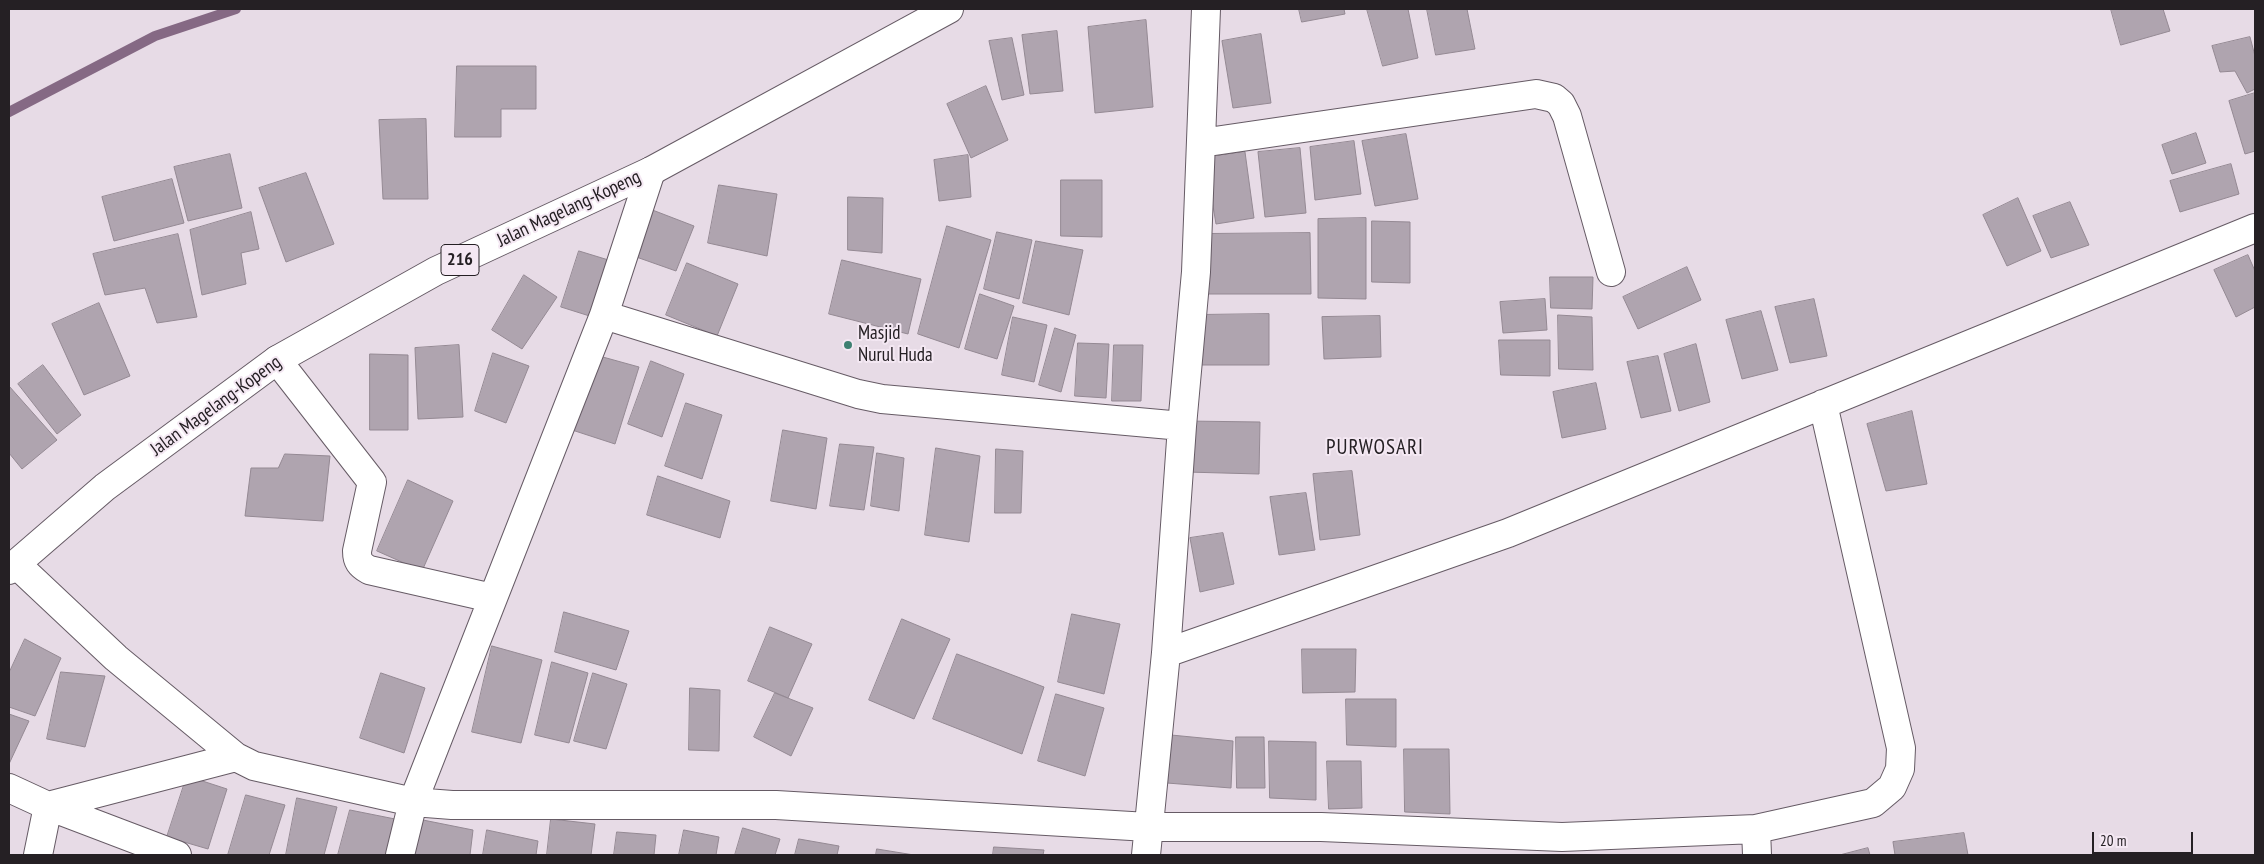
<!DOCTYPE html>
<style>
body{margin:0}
#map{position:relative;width:2264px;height:864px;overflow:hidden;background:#e7dbe6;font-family:"PT Sans Narrow",sans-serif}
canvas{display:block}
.frame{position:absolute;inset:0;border:10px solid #252024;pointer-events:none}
.scale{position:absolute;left:2092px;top:832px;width:101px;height:22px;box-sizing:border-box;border:2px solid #252024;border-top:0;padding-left:6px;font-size:15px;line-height:18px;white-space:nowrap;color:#252024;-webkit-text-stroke:4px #f4e8f3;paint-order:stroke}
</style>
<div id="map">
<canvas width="2264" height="864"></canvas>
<div class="frame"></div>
<div class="scale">20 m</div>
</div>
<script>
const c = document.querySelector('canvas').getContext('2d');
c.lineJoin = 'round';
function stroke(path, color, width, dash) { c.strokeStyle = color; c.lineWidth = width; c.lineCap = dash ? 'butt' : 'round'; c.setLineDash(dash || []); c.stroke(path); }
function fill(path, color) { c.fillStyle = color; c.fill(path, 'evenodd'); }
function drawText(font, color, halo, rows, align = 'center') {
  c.font = font + ' "PT Sans Narrow",sans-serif'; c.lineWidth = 4; c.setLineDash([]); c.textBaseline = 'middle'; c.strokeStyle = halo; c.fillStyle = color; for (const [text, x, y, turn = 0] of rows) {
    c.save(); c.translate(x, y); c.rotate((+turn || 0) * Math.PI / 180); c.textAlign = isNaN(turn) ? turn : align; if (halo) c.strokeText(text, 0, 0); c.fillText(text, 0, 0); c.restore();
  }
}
const stream = new Path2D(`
 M9,112L155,36L236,9`);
const building = new Path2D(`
 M1299,9H1344L1345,14L1302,22Z
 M1367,9H1408L1418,58L1383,66Z
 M1427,9H1467L1475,49L1436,55Z
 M2111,9H2163L2170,31L2121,45Z
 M1146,20L1153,107L1095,113L1088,27Z
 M1057,31L1063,91L1030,94L1022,35Z
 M1261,34L1271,103L1233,108L1222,41Z
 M2250,37L2255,56V89L2247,93L2235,71L2220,72L2212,46Z
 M1012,38L1024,95L1002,100L989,41Z
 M457,66H536V109H501V137H455Z
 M986,86L1008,140L971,158L947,104Z
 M2255,93V151L2245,154L2229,101Z
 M426,119L428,199H383L379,120Z
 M2196,133L2206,163L2172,174L2162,145Z
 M1406,134L1418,199L1375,206L1362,141Z
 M1354,141L1361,194L1315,200L1310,147Z
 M1300,148L1306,213L1265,217L1258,152Z
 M1245,152L1254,218L1216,224L1205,158Z
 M230,154L242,208L188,221L174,167Z
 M968,155L971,197L939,201L934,160Z
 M2231,164L2239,194L2180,212L2170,181Z
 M306,173L334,244L286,262L259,188Z
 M172,179L184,223L114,241L102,197Z
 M1061,180H1102V237L1061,236Z
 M719,185L777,194L767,256L708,243Z
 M848,197L883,198L882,253L848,250Z
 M2018,198L2041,251L2007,266L1983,215Z
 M2070,202L2089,245L2051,258L2033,216Z
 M642,206L694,226L676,271L625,253Z
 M251,212L259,249L241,253L246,284L202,295L190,230Z
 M1366,218V299L1318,298V219Z
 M1372,221L1410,222V283L1372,282Z
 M947,226L991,240L959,348L918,334Z
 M997,232L1032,240L1019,299L984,289Z
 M1310,233L1311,294H1200V234Z
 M178,234L197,317L157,323L145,288L105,295L93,254Z
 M1036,241L1083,250L1069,315L1023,303Z
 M579,251L615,262L596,318L561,307Z
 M2248,255L2255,271V307L2236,317L2214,270Z
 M842,260L921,279L908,334L829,314Z
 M687,263L738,284L717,336L666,315Z
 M1687,267L1701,300L1638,329L1623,297Z
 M524,275L557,297L522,349L492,330Z
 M1550,277H1593L1592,309L1551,308Z
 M980,294L1014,306L997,359L965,349Z
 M1545,299L1547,330L1503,333L1500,302Z
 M1814,299L1827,356L1790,363L1775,307Z
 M99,303L130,376L84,395L52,324Z
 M1761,311L1778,370L1742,379L1726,320Z
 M1269,314V365H1196L1195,315Z
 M1558,315L1592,317L1593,370L1559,369Z
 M1380,316L1381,357L1324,359L1322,317Z
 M1013,317L1047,325L1034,382L1002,375Z
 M1055,328L1076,335L1061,392L1039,385Z
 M1499,340H1550V376L1501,375Z
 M1078,343L1109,344L1106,398L1075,396Z
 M1696,344L1710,402L1679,411L1664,354Z
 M459,345L463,417L418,419L415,348Z
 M1114,345H1143L1141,401H1112Z
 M493,353L529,366L506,423L475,411Z
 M370,354L408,355V430H370Z
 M592,354L639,367L615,444L569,429Z
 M1658,356L1671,411L1641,418L1627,362Z
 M651,361L684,374L662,437L628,424Z
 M43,365L81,415L57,434L18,384Z
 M1596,383L1606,429L1562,438L1553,392Z
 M9,386L57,440L22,469L9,453Z
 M686,403L722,415L702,479L665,466Z
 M1912,411L1927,484L1886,491L1867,424Z
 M1186,421L1260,422L1259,474L1186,472Z
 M783,430L827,438L816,509L771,501Z
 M840,444L874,447L864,510L830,506Z
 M936,448L980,456L969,542L925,535Z
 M996,449L1023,451L1021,513H995Z
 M877,453L904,458L899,511L871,506Z
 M285,454L330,456L323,521L245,516L251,468H278Z
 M1352,471L1360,535L1320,540L1313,474Z
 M658,476L730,501L720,538L647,515Z
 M408,480L453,501L422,571L377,551Z
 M1306,493L1315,550L1279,555L1270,497Z
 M1223,533L1234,584L1200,592L1190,538Z
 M564,612L629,631L616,670L555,652Z
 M1072,614L1120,624L1104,694L1058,682Z
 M902,619L950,639L914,719L869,700Z
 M770,627L812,644L788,698L748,681Z
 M25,639L61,658L35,716L9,707V673Z
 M492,646L542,660L521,743L472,732Z
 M1302,649H1356L1355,692L1303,693Z
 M957,654L1044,687L1022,754L933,719Z
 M552,662L588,673L569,743L535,735Z
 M61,672L105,676L85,747L47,739Z
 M381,673L425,688L404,753L360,738Z
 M593,673L627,684L606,749L574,741Z
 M690,688L720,690L719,751L689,750Z
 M775,693L813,708L791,756L754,737Z
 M1056,694L1104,708L1085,776L1038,761Z
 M1346,699H1396V747L1347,745Z
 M9,714L29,721L9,764Z
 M1171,735L1233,741L1231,788L1167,783Z
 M1236,737H1264L1265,788H1237Z
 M1269,741L1316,742V800L1270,798Z
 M1404,749H1449L1450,814L1405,812Z
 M1327,761H1361L1362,808L1329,809Z
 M187,776L227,789L208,849L167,837Z
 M246,795L285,805L269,855H228Z
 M297,798L337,807L324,855H286Z
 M350,810L395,819L386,855H338Z
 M418,819L473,830L470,855H412Z
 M551,819L595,824L591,855H547Z
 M743,828L780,839L775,855H735Z
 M487,830L538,841L536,855H483Z
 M684,830L719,837L716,855H679Z
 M617,832L656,835L654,855H614Z
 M1964,833L1968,855H1895L1893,842Z
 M799,839L839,846L837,855H795Z
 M994,847L1044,850L1043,855H993Z
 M1868,848L1870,855H1840Z
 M877,849L914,855H876Z`);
const street = new Path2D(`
 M1201,143L1536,94L1554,98L1561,104L1567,116L1611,272
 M604,315L858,394L882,399L1182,426
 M277,360L372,482L357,551C357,561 360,565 369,570L492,598
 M16,564L116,658L236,757L254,766L413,802L452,805H776L1148,827H1321L1562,837L1756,829L1873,803L1892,787L1900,769L1901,748L1823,404
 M1166,653L1508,533L2255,228
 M9,788L48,806L177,855
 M1756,829L1757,855
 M38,855L48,806L236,757
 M400,855L413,802L604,315L651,171
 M1146,855L1166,653L1182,426L1196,272L1206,9`);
const primary = new Path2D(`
 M9,570L105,487L277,360L436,271L651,171L949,9`);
const markers = [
 [848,345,5,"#3e8072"]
];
const shields = [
 [460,260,38]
];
const shieldNames = [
 ["216",460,260]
];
const streetNames = [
 ["Jalan Magelang-Kopeng",569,209,-25],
 ["Jalan Magelang-Kopeng",216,406,-36]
];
const poiNames = [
 ["Masjid",858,334],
 ["Nurul Huda",858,356]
];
const quarterNames = [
 ["PURWOSARI",1375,448]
];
stroke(stream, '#856984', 10);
fill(building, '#afa4af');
stroke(building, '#948993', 1);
stroke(street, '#665b65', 30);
stroke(primary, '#665b65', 30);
stroke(street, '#fff', 28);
stroke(primary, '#fff', 28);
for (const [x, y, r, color] of markers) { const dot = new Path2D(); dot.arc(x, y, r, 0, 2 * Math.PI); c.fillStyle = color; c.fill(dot); stroke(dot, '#f4e8f3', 2); }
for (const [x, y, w] of shields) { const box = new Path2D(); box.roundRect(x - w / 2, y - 15.5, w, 31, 4); c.fillStyle = '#f4e8f3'; c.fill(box); stroke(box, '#252024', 1); }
drawText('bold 18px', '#252024', null, shieldNames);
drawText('19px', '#252024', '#f4e8f3', streetNames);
drawText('19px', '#252024', '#f4e8f3', poiNames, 'left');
c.letterSpacing = '1px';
drawText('21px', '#252024', '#f4e8f3', quarterNames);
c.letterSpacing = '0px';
</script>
